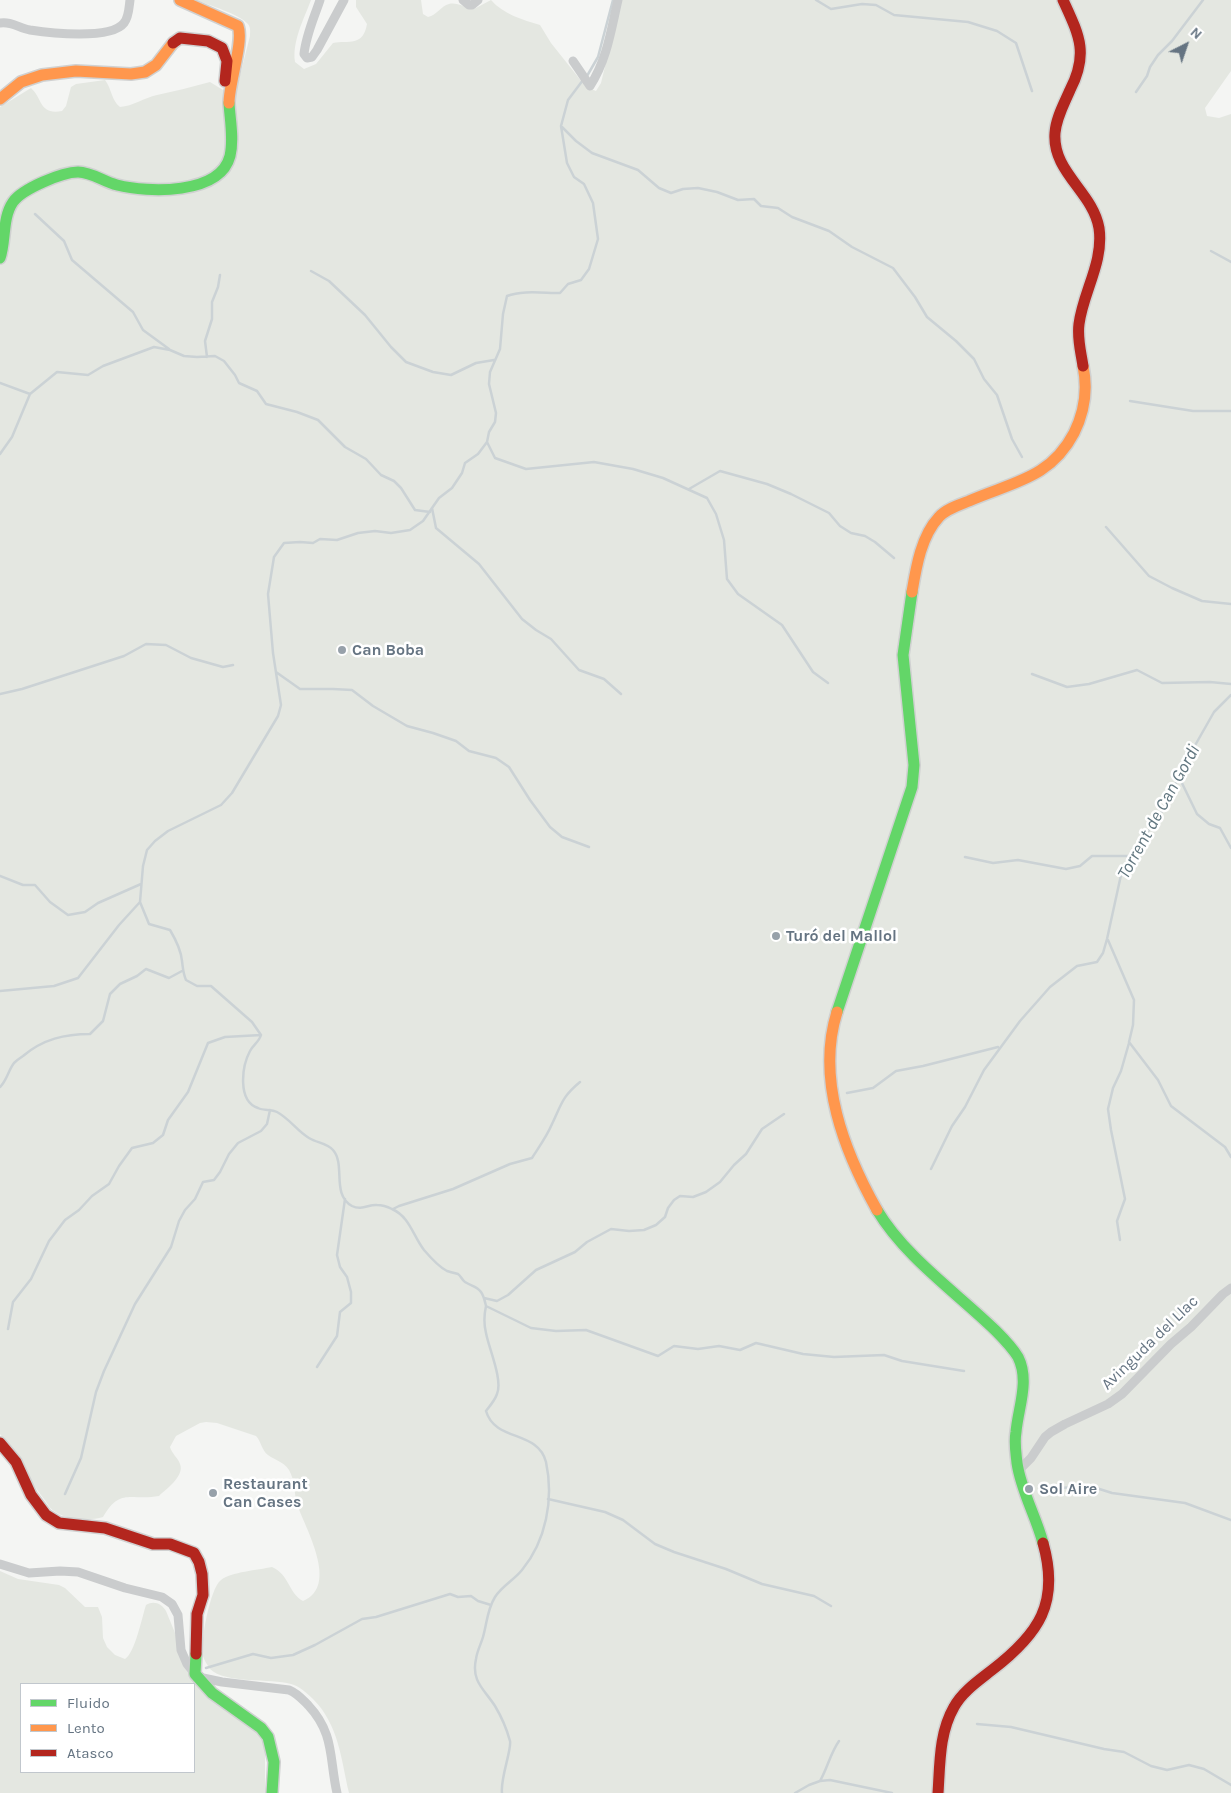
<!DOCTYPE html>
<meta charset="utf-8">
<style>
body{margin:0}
#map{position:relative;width:1231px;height:1793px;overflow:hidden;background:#f4f5f3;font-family:Karla,sans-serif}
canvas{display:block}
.legend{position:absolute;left:20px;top:1683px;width:175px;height:90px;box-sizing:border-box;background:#fff;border:1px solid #c1c7cd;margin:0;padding:6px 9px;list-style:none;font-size:15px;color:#657482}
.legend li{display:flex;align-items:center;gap:10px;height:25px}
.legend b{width:25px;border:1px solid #c1c7cd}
.north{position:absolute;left:1161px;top:20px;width:50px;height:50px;-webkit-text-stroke:4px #fff;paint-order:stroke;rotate:41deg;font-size:14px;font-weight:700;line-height:20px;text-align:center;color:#657482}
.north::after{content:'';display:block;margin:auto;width:18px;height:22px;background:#657482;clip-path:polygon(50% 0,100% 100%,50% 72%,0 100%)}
</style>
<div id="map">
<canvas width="1231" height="1793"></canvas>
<ul class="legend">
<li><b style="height:6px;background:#63d668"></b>Fluido</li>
<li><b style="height:6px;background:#ff974d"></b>Lento</li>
<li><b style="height:6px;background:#b3261e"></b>Atasco</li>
</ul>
<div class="north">N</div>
</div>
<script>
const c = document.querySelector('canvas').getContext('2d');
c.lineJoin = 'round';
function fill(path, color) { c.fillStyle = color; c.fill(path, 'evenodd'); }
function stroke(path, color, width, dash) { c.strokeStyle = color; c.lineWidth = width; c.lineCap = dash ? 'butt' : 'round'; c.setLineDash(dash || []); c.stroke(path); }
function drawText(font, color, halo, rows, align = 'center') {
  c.font = font + ' Karla,sans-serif'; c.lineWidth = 5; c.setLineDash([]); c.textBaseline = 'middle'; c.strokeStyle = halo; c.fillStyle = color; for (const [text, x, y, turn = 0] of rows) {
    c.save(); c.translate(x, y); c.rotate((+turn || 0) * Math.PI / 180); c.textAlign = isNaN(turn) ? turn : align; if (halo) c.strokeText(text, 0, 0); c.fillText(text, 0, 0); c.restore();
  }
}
const green = new Path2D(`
 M195,0H311C304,19 292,41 295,62L304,69L316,64L333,43C349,40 363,47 367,24L356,7V0H421L423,14L428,17C437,15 441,6 449,4C457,2 466,8 474,9L491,0C503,14 523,20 540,25L551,43L586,87L596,91L601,83L621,0H1231V71L1205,108L1207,116L1219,118L1231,114V1793H349C341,1759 339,1725 313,1699C307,1693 299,1686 291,1684C271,1678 225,1684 210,1669C208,1666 204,1660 203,1656C200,1643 210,1588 221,1580C231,1572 258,1570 272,1567C289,1574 289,1594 303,1601C340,1586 305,1528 297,1504C294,1493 295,1480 289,1470C283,1461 276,1461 268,1455C262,1451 261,1441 256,1436L217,1423L206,1422L200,1423L176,1436L170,1447C172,1454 178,1458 180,1464C185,1476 166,1489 159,1496C131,1501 120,1487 103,1517C90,1521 66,1520 54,1511C50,1509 47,1503 44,1499C28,1479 17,1455 0,1434V107L31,88C43,99 39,115 62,111L66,106L71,87L76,84L105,80C112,89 111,100 120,107C133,106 144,98 157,95C175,91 192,87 210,82L223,90L237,87L250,36C250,32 251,28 248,24C239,14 209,5 195,0Z
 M0,1571L18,1579L59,1585L65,1588L85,1607H98L102,1617L103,1638L107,1647L115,1655L125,1659C135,1653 142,1617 146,1605C154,1600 162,1604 166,1611L194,1679L200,1690L255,1731L265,1742V1793H0ZM21,1684H194V1772H21Z`);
const stream = new Path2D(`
 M816,0L831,9L862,4L876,5L894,15L968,22L997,31L1016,43L1032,91
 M587,76L598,57L613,0
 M1136,92L1147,76L1150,67L1158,55L1172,41L1203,0
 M562,127L576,141L592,153L638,170L659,188L671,193L683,189L698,188L717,192L738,200L754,199L761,206L778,208L792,217L829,231L852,247L893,268L915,297L927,317L956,341L974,359L984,379L997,395L1012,439L1022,457
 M35,214L64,241L72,260L133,312L143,330L169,349
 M1211,251L1231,262
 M311,271L329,281L365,315L391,347L406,362L433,372L451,375L476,363L494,360
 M207,357L205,341L212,319V302L218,287L220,275
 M0,383L30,394L57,372L88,375L103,366L154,347L170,350L184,356L197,357L215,356L224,361L235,375L239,383L257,391L266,404L297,412L318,420L345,447L366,459L381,475L394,481L401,488L415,510L430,512
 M1130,401L1193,411H1231
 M487,442L495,458L526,469L594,462L633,469L663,478L707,498L716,514L724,540L727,579L738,594L782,625L813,672L828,683
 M0,454L12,437L30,394
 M689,489L720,471L767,484L791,494L829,513L840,526L851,533L865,536L875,542L894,558
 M432,508L436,528L479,564L522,619L536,630L551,639L579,670L604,679L621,694
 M1106,527L1149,576L1172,588L1202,601L1231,604
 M276,672L300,689H333L352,690L373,706L407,726L433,733L456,741L469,751L496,758L509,767L530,800L550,827L562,837L589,847
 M1032,674L1067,687L1089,684L1137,670L1162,683L1210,682L1231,684
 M0,694L22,689L124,656L146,644L166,645L191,658L223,667L233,665
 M1179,777L1197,814L1209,824L1220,828L1231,848
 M965,857L993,863L1018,860L1066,869L1080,866L1092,856H1131
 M0,876L23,885H35L50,902L68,915L85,912L98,903L141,884
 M1108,940L1134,1000L1133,1025L1129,1042L1158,1080L1171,1106L1225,1147L1231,1157
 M0,991L54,986L78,978L119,925L140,902
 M261,1035L252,1022L211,986H197L186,980C183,973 183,968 182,961C181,950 176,940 170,930L149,924L140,902L143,866L147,850L155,841L168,831L221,805L232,793L278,716L281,705L273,653L268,594L274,557L284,543L300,542L313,543L320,539L337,540L358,533L375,531L391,533L410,530L423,521L439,498L452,488L462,473L465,463L478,454L487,442L489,432L495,422L496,413L489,384L490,372L500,349L503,314L507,296C522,290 543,293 560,293L568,284L581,280L589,269L598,239L593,203L584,184L574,177L567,163L561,126L568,100L583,80
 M261,1035C259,1042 253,1045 250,1051C242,1066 237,1101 258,1108C264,1111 271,1109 277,1112C290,1119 297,1131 309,1138C317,1143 327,1143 333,1150C346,1165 331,1194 352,1206C362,1211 369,1204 377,1205C382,1205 388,1207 392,1209C410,1217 413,1236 424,1250C430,1257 439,1267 447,1271C450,1272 454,1273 458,1274C461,1276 462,1280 465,1282C471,1286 477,1286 481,1292C484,1296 485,1302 486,1306L531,1328L556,1331L586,1330L658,1356L674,1346L698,1349L719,1346L740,1350L756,1343L803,1354L834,1357L884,1355L902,1361L964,1371
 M0,1087C7,1080 8,1071 14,1063C16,1061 20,1058 23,1056C43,1039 65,1034 90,1034L103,1021L110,994L120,984L137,976L146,969L169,978L182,971
 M847,1093L873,1088L896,1071L923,1066L998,1047
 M931,1169L952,1126L965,1107L984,1070L1020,1021L1050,987L1077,966L1097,962L1103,953L1107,939L1121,875L1137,846L1159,817L1193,749L1214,712L1231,695
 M393,1209L399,1206L453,1189L510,1164L532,1158C539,1147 547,1136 552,1124C562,1103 562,1097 580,1082
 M1120,1240L1117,1221L1125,1199L1111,1130L1108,1109L1113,1088L1121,1071L1129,1043
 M484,1298L497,1301L508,1295L536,1270L575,1252L587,1242L611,1229L629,1231L644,1230L656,1225L665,1217L668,1208L674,1200L680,1196L693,1197L706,1192L720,1182L734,1165L746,1154L762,1129L784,1114
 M486,1306C484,1315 484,1325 486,1333C489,1349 503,1380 497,1394C495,1400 490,1406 486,1411C495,1442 538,1430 546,1462C554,1499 546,1541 522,1570C514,1580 502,1586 495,1597C487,1610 487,1623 483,1637C481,1644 477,1651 476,1659C471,1681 484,1689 495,1706C501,1716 507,1730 510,1741C512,1749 500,1779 502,1793
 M8,1329L13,1302L31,1279L49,1241L65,1220L79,1210L92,1196L109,1184L119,1166L132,1148L153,1143L163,1135L168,1120L188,1092L208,1043L225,1037L261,1035
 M317,1367L337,1336L340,1312L351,1303V1292L347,1277L340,1267L337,1255L345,1199
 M1060,1488L1090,1486L1112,1493L1185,1503L1231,1520
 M65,1494L81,1458L96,1392L104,1371L135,1304L171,1247L179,1221L185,1210L195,1199L203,1182L214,1180L220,1172L229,1154L238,1143L261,1131L267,1124L270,1110
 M548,1499L605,1512L623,1520L655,1544L674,1552L726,1569L762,1584L814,1596L831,1606
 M206,1668L253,1654L271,1658L293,1655L315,1645L362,1619L376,1617L450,1594L458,1597L471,1596L478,1601L491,1605
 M977,1724L1011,1727L1104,1749L1124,1752L1151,1766L1167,1770L1189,1765L1204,1769L1231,1785
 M820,1781L830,1780L892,1793
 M795,1793L809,1785L820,1781C828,1767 830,1754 839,1741`);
const street = new Path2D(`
 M320,0C314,18 306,35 304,54L307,58L312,57L317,50L344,0
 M463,0L469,5H472L478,0
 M0,23C11,21 19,28 30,30C49,33 111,40 124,23C129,17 129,7 130,0
 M573,61L590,86C607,60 611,30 618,0
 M1019,1470L1031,1458L1045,1437L1051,1432L1065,1424L1108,1404L1122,1394L1171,1344L1191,1327L1223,1294L1231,1288
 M0,1564L29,1573L60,1571L78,1572L125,1588L162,1597L172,1604L178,1615L181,1650L187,1664L195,1674L203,1678L222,1682L289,1690C297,1693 302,1699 308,1705C335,1734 329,1758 337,1793`);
const fast = new Path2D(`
 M0,258C6,241 2,218 13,202C22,189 62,172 78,172C92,172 104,182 117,185C148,193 220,195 230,156C234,139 230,120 229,103
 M837,1012L912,787L914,765L903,655L912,592
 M877,1210C905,1257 957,1293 996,1331C1004,1339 1012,1347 1018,1357C1030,1381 1018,1408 1016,1432C1014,1443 1016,1453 1017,1463C1021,1491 1036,1516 1043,1543
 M196,1654L195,1674L212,1693L261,1728L268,1737L274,1762L272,1793`);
const slow = new Path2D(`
 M180,0L238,26C244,41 229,83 229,103
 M0,99L21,82L42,75L76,71L131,74L145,72L156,65L173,43
 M912,592C916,568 921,536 939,517C946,509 959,505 969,501C1012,482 1050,479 1074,433C1085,411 1088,390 1083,366
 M837,1012C816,1079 844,1151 877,1210`);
const jam = new Path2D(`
 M1063,0C1079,35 1089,53 1070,90C1064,104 1056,118 1055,133C1052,172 1093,192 1099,228C1104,262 1083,292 1079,324C1077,339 1081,352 1083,366
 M173,43L180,38L208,41L222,48L227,61L225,81
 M0,1443L16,1462L31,1495L46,1515L59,1523L105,1528L153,1544H170L194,1553L199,1562L202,1574L203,1595L197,1614L196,1654
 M938,1793C940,1764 939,1733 954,1707C962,1692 978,1681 992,1670C1039,1634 1060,1603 1043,1543`);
const markers = [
 [342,650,5,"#97a1aa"],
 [776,936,5,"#97a1aa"],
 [1029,1489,5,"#97a1aa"],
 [213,1493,5,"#97a1aa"]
];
const poiNames = [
 ["Can Boba",352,650],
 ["Turó del Mallol",786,936],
 ["Restaurant",223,1484],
 ["Can Cases",223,1502],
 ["Sol Aire",1039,1489]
];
const streetNames = [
 ["Avinguda del Llac",1150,1343,-44]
];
const waterNames = [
 ["Torrent de Can Gordi",1159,812,-61]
];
fill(green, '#e4e7e1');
stroke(stream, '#cbd2d5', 2.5);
stroke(fast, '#d0d1d1', 14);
stroke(slow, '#d0d1d1', 14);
stroke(jam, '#d0d1d1', 14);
stroke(street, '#cacccd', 9);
stroke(fast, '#63d668', 11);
stroke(slow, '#ff974d', 11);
stroke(jam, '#b3261e', 11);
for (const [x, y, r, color] of markers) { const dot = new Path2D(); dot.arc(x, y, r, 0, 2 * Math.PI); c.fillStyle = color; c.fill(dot); stroke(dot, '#fff', 2); }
drawText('bold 16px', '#657482', '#fff', poiNames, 'left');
drawText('16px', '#657482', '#fff', streetNames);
drawText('italic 18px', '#61767f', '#fff', waterNames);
</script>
